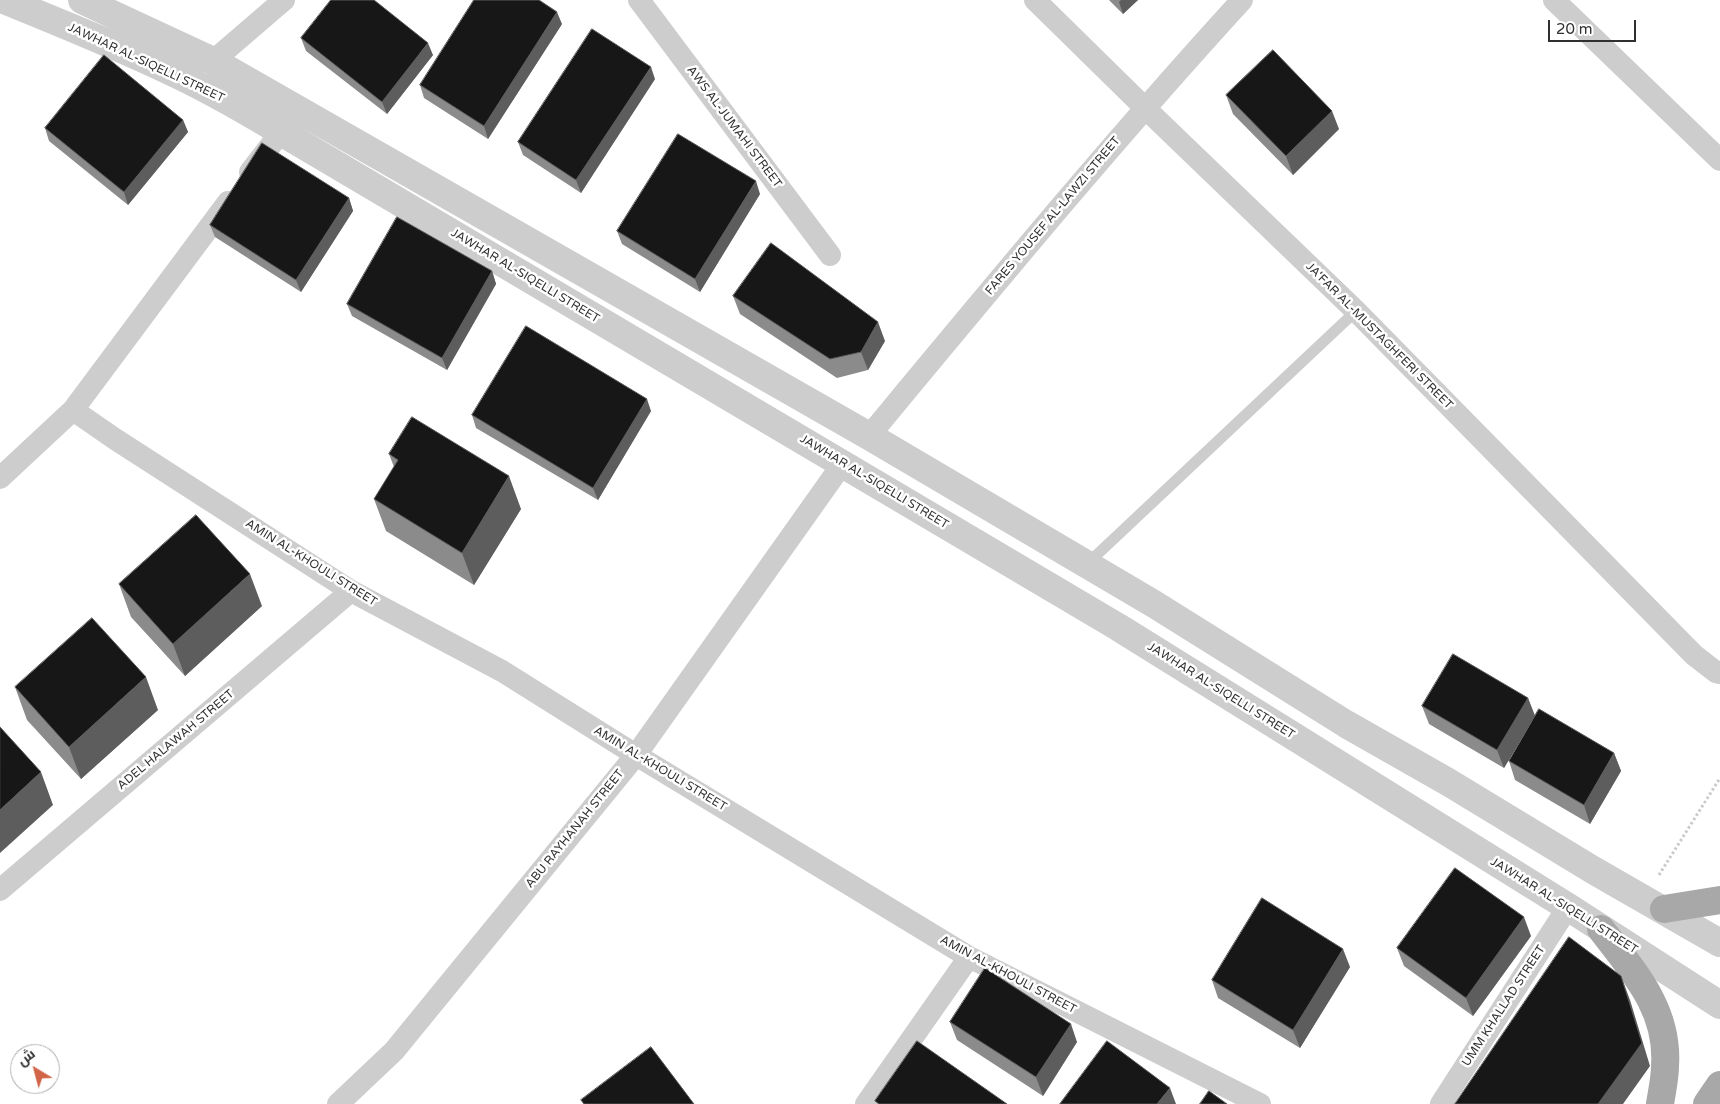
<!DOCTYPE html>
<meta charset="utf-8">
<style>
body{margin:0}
#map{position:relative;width:1720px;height:1104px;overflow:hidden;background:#fff;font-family:"Varela Round",Cairo,sans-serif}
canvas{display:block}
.north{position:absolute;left:10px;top:1044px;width:50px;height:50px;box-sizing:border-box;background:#fff;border:1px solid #acacac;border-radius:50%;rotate:323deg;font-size:14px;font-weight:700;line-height:20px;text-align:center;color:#303030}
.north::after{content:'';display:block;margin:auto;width:18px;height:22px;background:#d16347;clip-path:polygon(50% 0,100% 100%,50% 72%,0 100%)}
.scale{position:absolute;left:1548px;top:20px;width:88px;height:22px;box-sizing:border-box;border:2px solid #303030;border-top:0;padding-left:6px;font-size:15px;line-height:18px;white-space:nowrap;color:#303030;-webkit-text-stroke:4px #fff;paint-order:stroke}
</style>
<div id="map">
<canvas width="1720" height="1104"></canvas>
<div class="north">ش</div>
<div class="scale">20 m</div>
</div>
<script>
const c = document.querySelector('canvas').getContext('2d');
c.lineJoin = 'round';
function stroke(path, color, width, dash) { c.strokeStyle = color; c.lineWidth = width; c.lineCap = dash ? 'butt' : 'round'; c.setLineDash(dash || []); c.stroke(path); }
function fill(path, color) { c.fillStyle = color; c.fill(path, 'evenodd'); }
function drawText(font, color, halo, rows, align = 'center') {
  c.font = font + ' "Varela Round",sans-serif'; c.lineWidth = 5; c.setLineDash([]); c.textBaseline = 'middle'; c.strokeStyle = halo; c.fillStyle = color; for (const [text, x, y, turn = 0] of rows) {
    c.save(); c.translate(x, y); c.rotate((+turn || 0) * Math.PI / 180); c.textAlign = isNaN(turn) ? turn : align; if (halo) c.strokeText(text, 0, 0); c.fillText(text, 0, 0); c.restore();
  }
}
const path = new Path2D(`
 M1659,875L1720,778`);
const service = new Path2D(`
 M1087,564L1356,311`);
const minor = new Path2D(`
 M639,0L830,255
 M1035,0L1145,108L1356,311L1694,655L1716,672L1720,673
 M1554,0L1720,160
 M213,61L284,0
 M250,172L281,132
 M73,410L115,439L351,591L502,671L636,755L969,957L1260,1104
 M869,436C991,289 1113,141 1242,0
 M0,478L73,410L228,202
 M0,890L351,591
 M338,1104L394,1051L636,755L843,463
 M866,1104L969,957
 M1441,1104L1568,907`);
const tertiary = new Path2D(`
 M4,0C63,24 123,48 180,76C215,93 248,112 281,132L1118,627L1568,907L1720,1005
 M82,0L213,61L869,436L1154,604L1346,724L1448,782L1593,870L1720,943`);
const primary = new Path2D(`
 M1664,909L1720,900
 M1601,929C1633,971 1669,1009 1665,1066C1665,1078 1662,1091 1660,1104
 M1707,1104L1720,1085`);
const wall = new Path2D(`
 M1109,0H1138L1123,14Z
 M562,24L488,139L424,98L420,85Z
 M301,38L433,55L387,114L306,51Z
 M655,79L581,193L523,155L518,142Z
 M1226,95L1339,129L1293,175L1233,114Z
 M183,120L188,132L128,205L49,141L45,128Z
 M760,194L700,292L622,244L617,231Z
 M349,198L353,211L301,292L215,237L210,225Z
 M492,271L496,284L447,370L352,316L347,304Z
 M733,296L885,341L868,370L837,378L740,314Z
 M651,411L598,500L476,428L472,415Z
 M389,454L521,509L474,585L386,531L374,499L394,467Z
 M119,584L262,606L185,676L131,617Z
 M15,687L158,710L81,779L27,720Z
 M1528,698L1535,716L1504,768L1429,724L1422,706Z
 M1614,753L1621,771L1590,824L1515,780L1509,761Z
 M1531,936L1473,1016L1404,966L1397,948Z
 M1350,967L1300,1048L1218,998L1212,980Z
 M950,1022L1077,1042L1043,1096L957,1040Z`);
const shadedWall = new Path2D(`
 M1121,0H1138L1123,14L1119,2Z
 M557,12L562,24L488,139L484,126Z
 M428,43L433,55L387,114L382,102Z
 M651,67L655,79L581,193L576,180Z
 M1332,111L1339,129L1293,175L1286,156Z
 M183,120L188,132L128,205L124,192Z
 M756,181L760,194L700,292L695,279Z
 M349,198L353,211L301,292L296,280Z
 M492,271L496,284L447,370L442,358Z
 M878,322L885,341L868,370L861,352Z
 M647,399L651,411L598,500L593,488Z
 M509,476L521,509L474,585L462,553Z
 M250,574L262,606L185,676L173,644Z
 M146,677L158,710L81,779L69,747Z
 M1528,698L1535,716L1504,768L1497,750Z
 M1614,753L1621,771L1590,824L1584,805Z
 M41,772L53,805L0,853V810Z
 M1524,917L1531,936L1473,1016L1466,998Z
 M1343,949L1350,967L1300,1048L1293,1030Z
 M1621,976L1630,1000L1650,1066L1623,1104H1598Z
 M1071,1024L1077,1042L1043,1096L1036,1077Z
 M1170,1088L1176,1104H1157Z`);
const building = new Path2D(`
 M331,0H374L428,43L382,102L301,38Z
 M474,0H539L557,12L484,126L420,85Z
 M592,29L651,67L576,180L518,142Z
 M1273,50L1332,111L1286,156L1226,95Z
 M104,55L183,120L124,192L45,128Z
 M678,134L756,181L695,279L617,231Z
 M262,143L349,198L296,280L210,225Z
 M397,217L492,271L442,358L347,304Z
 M771,243L878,322L861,352L830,359L733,296Z
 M526,326L647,399L593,488L472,415Z
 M412,417L509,476L462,553L374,499L398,460L389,454Z
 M196,515L250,574L173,644L119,584Z
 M92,618L146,677L69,747L15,687Z
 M1453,654L1528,698L1497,750L1422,706Z
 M1539,709L1614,753L1584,805L1509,761Z
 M0,727L41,772L0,810Z
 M1455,868L1524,917L1466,998L1397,948Z
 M1262,898L1343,949L1293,1030L1212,980Z
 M1569,937L1621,976L1642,1043L1598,1104H1455Z
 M985,968L1071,1024L1036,1077L950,1022Z
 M917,1041L1007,1104H879L875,1101Z
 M1107,1041L1170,1088L1157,1104H1060Z
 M651,1047L694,1104H584L581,1100Z
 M1209,1091L1227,1104H1200Z`);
const streetNames = [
 ["JAWHAR AL-SIQELLI STREET",146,63,25],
 ["AWS AL-JUMAHI STREET",734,127,53],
 ["FARES YOUSEF AL-LAWZI STREET",1053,216,-50],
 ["JAWHAR AL-SIQELLI STREET",525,276,31],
 ["JA‘FAR AL-MUSTAGHFERI STREET",1379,336,45],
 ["JAWHAR AL-SIQELLI STREET",874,482,31],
 ["AMIN AL-KHOULI STREET",311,563,32],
 ["JAWHAR AL-SIQELLI STREET",1221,691,32],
 ["ADEL HALAWAH STREET",176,740,-40],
 ["AMIN AL-KHOULI STREET",660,769,31],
 ["ABU RAYHANAH STREET",575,829,-51],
 ["JAWHAR AL-SIQELLI STREET",1564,906,32],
 ["AMIN AL-KHOULI STREET",1008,975,28],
 ["UMM KHALLAD STREET",1504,1006,-57]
];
stroke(path, '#cacaca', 3, [2.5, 2.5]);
stroke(service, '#cdcdcd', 11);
stroke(minor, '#cdcdcd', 22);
stroke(tertiary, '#cdcdcd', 28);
stroke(primary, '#a8a8a8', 28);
fill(wall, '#8b8b8b');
fill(shadedWall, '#5d5d5d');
fill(building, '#171717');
stroke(building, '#5d5d5d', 1);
drawText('12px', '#303030', '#fff', streetNames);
</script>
